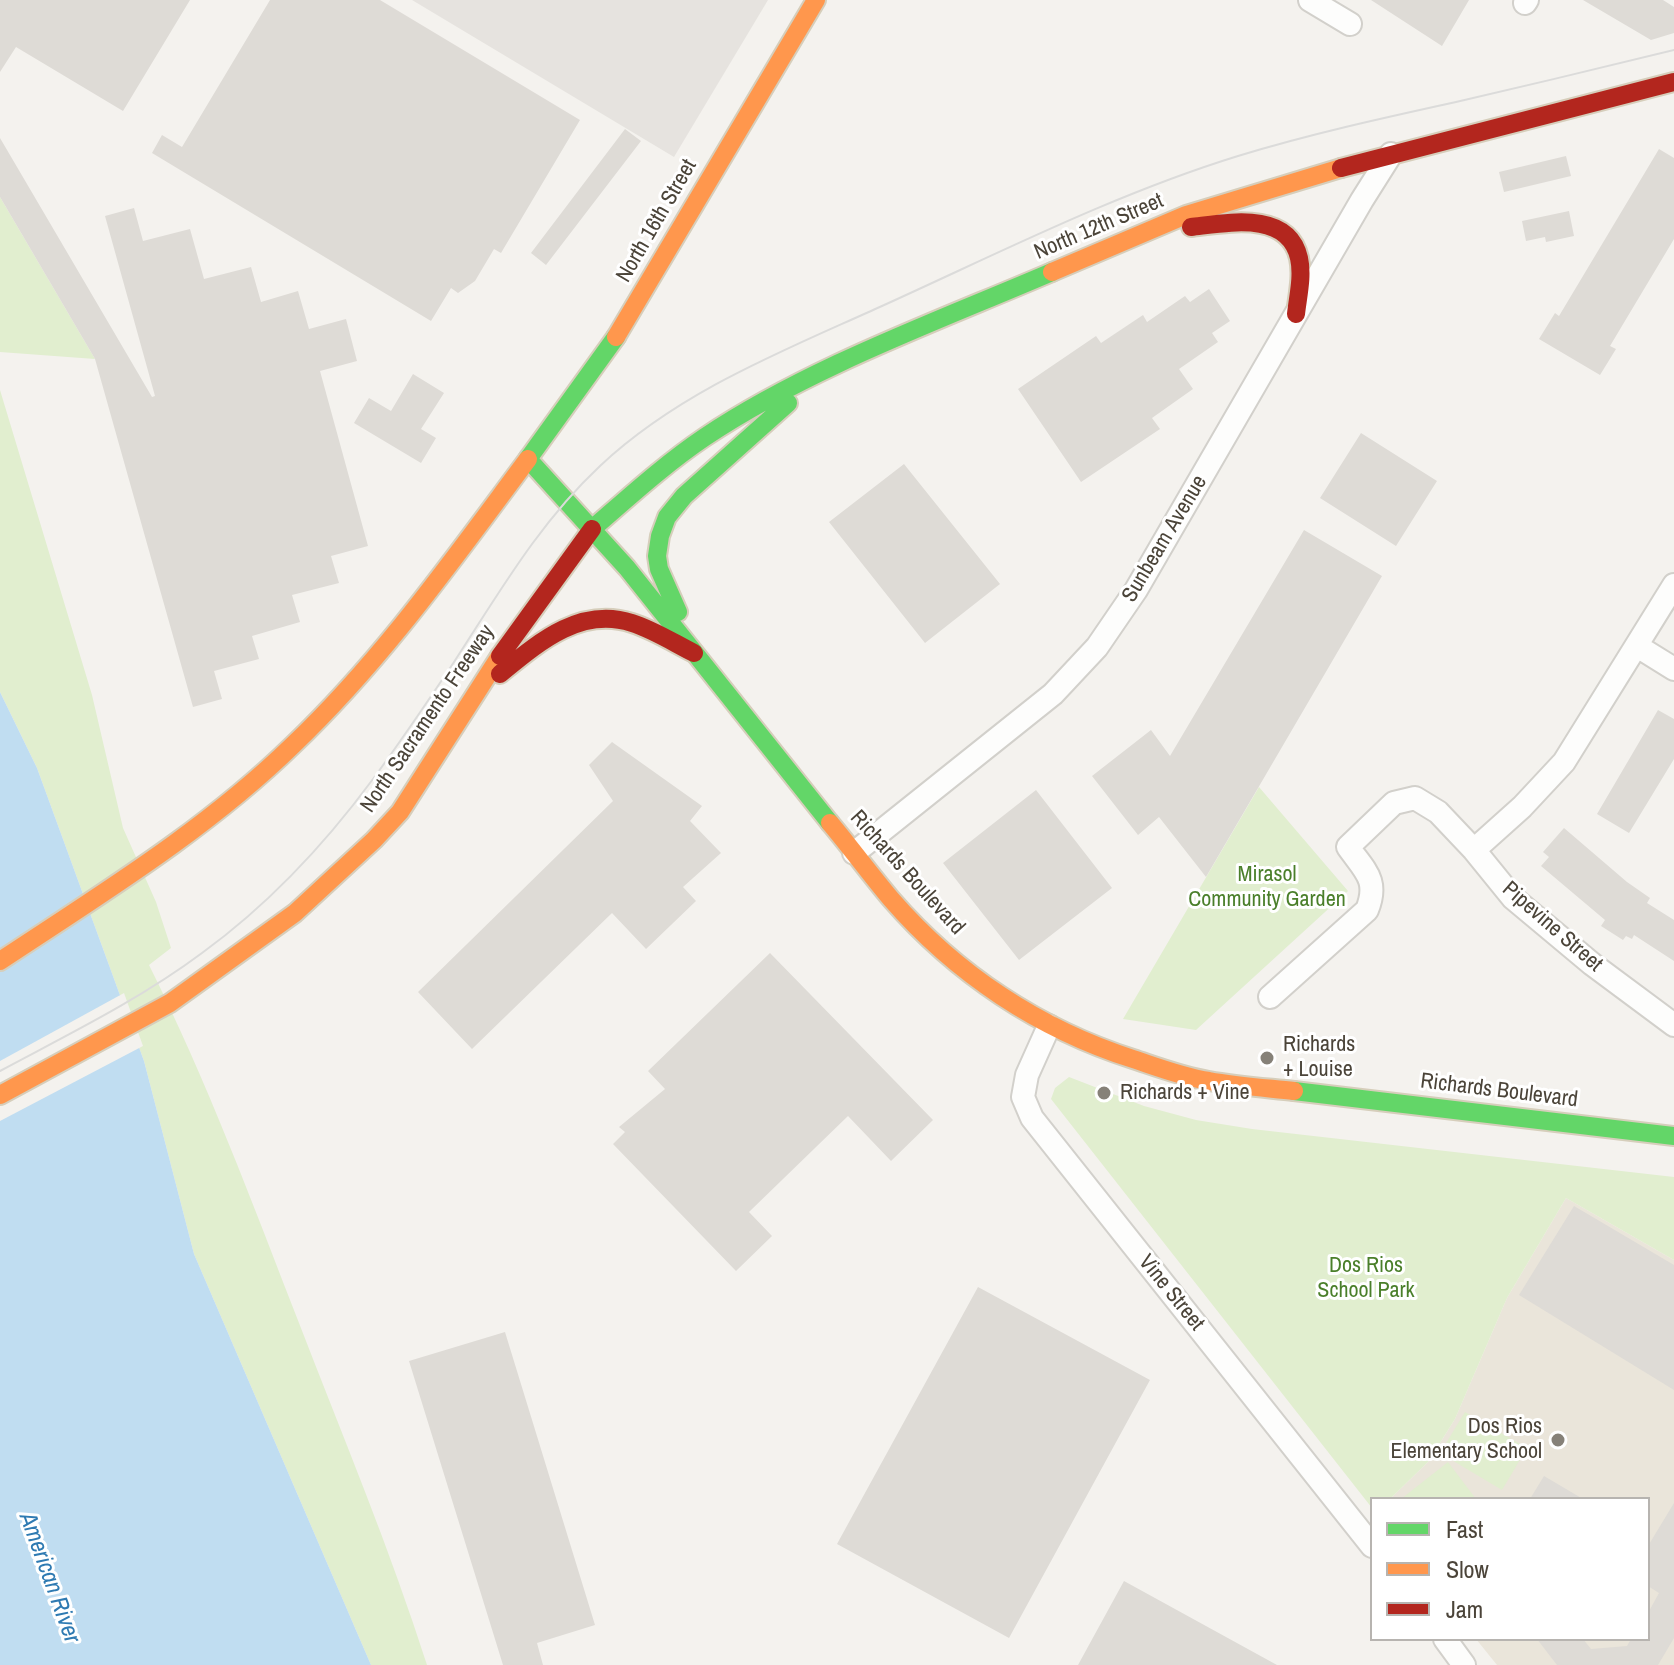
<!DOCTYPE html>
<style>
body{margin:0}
#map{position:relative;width:1674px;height:1665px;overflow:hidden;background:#f4f2ee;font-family:"Archivo Narrow",sans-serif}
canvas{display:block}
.legend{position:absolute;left:1370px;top:1497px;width:280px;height:144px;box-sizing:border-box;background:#fff;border:2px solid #b7b4b0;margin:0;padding:10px 14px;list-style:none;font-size:24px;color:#4b4439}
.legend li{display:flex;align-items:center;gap:16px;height:40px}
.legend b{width:40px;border:2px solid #b7b4b0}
</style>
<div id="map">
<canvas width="1674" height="1665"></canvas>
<ul class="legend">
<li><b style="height:10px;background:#63d668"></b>Fast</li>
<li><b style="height:10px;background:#ff974d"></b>Slow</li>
<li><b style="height:10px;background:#b3261e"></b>Jam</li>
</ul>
</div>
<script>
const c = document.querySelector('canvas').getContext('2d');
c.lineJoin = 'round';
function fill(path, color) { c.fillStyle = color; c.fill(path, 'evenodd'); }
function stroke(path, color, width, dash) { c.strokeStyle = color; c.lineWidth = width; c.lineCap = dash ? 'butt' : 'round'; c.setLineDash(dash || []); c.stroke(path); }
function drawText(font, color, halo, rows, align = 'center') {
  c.font = font + ' "Archivo Narrow",sans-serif'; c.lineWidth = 6; c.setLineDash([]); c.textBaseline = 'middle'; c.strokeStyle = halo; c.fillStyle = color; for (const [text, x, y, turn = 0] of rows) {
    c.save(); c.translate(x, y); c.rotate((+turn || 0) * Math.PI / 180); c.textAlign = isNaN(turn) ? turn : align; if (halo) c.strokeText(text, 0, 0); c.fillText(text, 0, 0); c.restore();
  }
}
const education = new Path2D(`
 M1566,1198L1674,1260V1665H1497L1476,1639H1648V1499H1390L1428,1462L1455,1419L1507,1298Z`);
const green = new Path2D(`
 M0,197L95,359L0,352Z
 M0,390L92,695L123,828L156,902L171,948L149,965C207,1081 252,1202 299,1323C343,1437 390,1549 427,1665H371L194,1254L144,1061L37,768L0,692Z
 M1259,787L1348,891L1196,1030L1123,1019Z
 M1069,1077L1144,1106L1196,1120L1252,1129L1674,1177V1260L1566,1198L1507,1298L1455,1419L1428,1462L1390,1499H1372V1508L1051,1099L1055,1088Z
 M1465,1412L1527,1448L1502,1490L1440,1453Z
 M1448,1462L1476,1499H1401Z`);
const parking = new Path2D(`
 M412,0H768L674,157Z`);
const water = new Path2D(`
 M0,692L37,768L144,1061L194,1254L371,1665H0Z`);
const pier = new Path2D(`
 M124,993L143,1046L0,1121V1061Z`);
const building = new Path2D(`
 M0,0H190L123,111L16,47L0,72Z
 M270,0H380L580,120L501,253L494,249L475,281L458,293L451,288L431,321L152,153L162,135L182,147Z
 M1371,0H1469L1442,46Z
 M1583,0H1663L1674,7V33L1651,40Z
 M625,129L641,141L546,265L531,253Z
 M0,138L152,397L155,396L105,216L134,208L143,241L190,229L204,279L251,267L261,302L298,291L309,329L346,319L357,361L320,371L368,546L331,556L339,583L292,595L300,622L252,636L259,659L214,671L222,699L193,707L95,359L0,197Z
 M1659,149L1674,158V239L1610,346L1616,349L1600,375L1539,339L1555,313L1559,316Z
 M1566,156L1571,176L1504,192L1499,172Z
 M1569,211L1574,236L1546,242L1545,237L1526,241L1522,221Z
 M1209,289L1230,321L1212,333L1218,342L1179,369L1193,389L1152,418L1160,429L1081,482L1018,389L1096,336L1101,343L1143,315L1147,322L1185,296L1190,302Z
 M413,374L444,393L421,429L436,438L421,463L354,423L369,398L391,411Z
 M1361,433L1437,481L1396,546L1320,498Z
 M904,464L1000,584L925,643L829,522Z
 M1304,530L1382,576L1206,877L1159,817L1138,835L1092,776L1151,730L1170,756Z
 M1658,710L1674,719V759L1629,833L1597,814Z
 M612,742L702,806L690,821L721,853L683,887L696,901L646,949L612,913L472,1049L418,992L613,801L589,765Z
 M1036,790L1112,888L1019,960L943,863Z
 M1564,828L1627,882L1650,898L1647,903L1674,920V961L1634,935L1632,939L1626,936L1623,940L1601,926L1605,920L1541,866L1549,857L1543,852Z
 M770,953L933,1120L891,1161L848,1116L749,1212L772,1236L736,1271L613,1144L625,1132L619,1127L665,1089L648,1071Z
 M1574,1206L1674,1265V1390L1519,1295Z
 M978,1287L1150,1380L1009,1638L837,1544Z
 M505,1332L595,1625L537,1643L543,1665H503L409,1361Z
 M1544,1476L1583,1499H1530Z
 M1674,1503V1638L1658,1665H1557L1537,1639H1583L1591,1649L1627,1646L1631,1639H1648V1613L1659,1593L1648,1586V1546Z
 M1124,1581L1277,1665H1078Z`);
const street = new Path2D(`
 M1310,0L1350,24
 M1525,3L1527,0
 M1637,646L1674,669
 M1474,850L1522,807L1564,762L1674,585
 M854,853L1053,694L1097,647L1136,590L1362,200L1391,154
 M1270,997L1367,910C1379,880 1365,871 1348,847L1394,803L1415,798L1438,812L1474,850L1513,898L1592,964L1674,1025
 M1049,1026L1027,1075L1023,1097L1032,1118L1372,1546
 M1445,1639L1464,1665`);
const fast = new Path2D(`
 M616,337L528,459L627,568L830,823
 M592,529C629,497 665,464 705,437C808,368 938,321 1052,272
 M678,612L659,569L657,556L660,536L667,517L684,496L788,403
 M1294,1091L1674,1136`);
const slow = new Path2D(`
 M1052,272L1186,215L1341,168
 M616,337L816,0
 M830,823C851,848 870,874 891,899C956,974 1039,1029 1133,1059C1157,1067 1183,1077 1209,1081C1237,1086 1266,1088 1294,1091
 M0,961C101,894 206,830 293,745C383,659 454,558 528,459
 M0,1095L170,1003L295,913L374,840L400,812L500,656`);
const jam = new Path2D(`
 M1341,168L1674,82
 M1191,227C1227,223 1288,210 1299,258C1303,276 1298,296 1296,314
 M500,656L592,529
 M500,674C538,643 580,606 632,623C654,630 674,643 694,653`);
const tram = new Path2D(`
 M0,1071C69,1034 139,1000 202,953C268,905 325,844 373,779C401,741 428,701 454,662C499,593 539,523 600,466C680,391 783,351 882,306C999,253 1115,194 1238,156C1310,134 1383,118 1456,102C1529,85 1601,68 1674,50`);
const markers = [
 [1267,1058,8,"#868178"],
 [1104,1093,8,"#868178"],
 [1558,1440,8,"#868178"]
];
const streetNames = [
 ["North 16th Street",657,221,-60],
 ["North 12th Street",1099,227,-23],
 ["Sunbeam Avenue",1165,539,-59],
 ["North Sacramento Freeway",428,719,-56],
 ["Richards Boulevard",907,873,48],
 ["Pipevine Street",1552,927,41],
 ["Richards Boulevard",1499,1091,7],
 ["Vine Street",1171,1293,51]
];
const parkNames = [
 ["Mirasol",1267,875],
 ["Community Garden",1267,900],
 ["Dos Rios",1366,1266],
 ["School Park",1366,1291]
];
const poiNames = [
 ["Richards",1283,1045],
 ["+ Louise",1283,1070],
 ["Richards + Vine",1120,1093],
 ["Dos Rios",1542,1427,"right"],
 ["Elementary School",1542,1452,"right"]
];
const waterNames = [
 ["American River",49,1578,70]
];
fill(education, '#eae5da');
fill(green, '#e1eecf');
fill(parking, '#e6e3df');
fill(water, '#c0ddf1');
fill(pier, '#f4f2ee');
fill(building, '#dedbd6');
stroke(street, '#d2d0cb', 26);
stroke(fast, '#d6cebb', 22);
stroke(slow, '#d6cebb', 22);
stroke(jam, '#d6cebb', 22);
stroke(street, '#fdfdfc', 22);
stroke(fast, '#63d668', 18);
stroke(slow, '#ff974d', 18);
stroke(jam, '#b3261e', 18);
stroke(tram, '#dbdbda', 2);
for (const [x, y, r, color] of markers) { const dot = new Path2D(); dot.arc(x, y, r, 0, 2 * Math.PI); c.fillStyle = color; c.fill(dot); stroke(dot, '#fff', 3); }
drawText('22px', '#4b4439', '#fff', streetNames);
drawText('22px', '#4a7f2a', '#fff', parkNames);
drawText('22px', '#4b4439', '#fff', poiNames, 'left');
drawText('italic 24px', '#2e7ab2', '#fff', waterNames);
</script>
